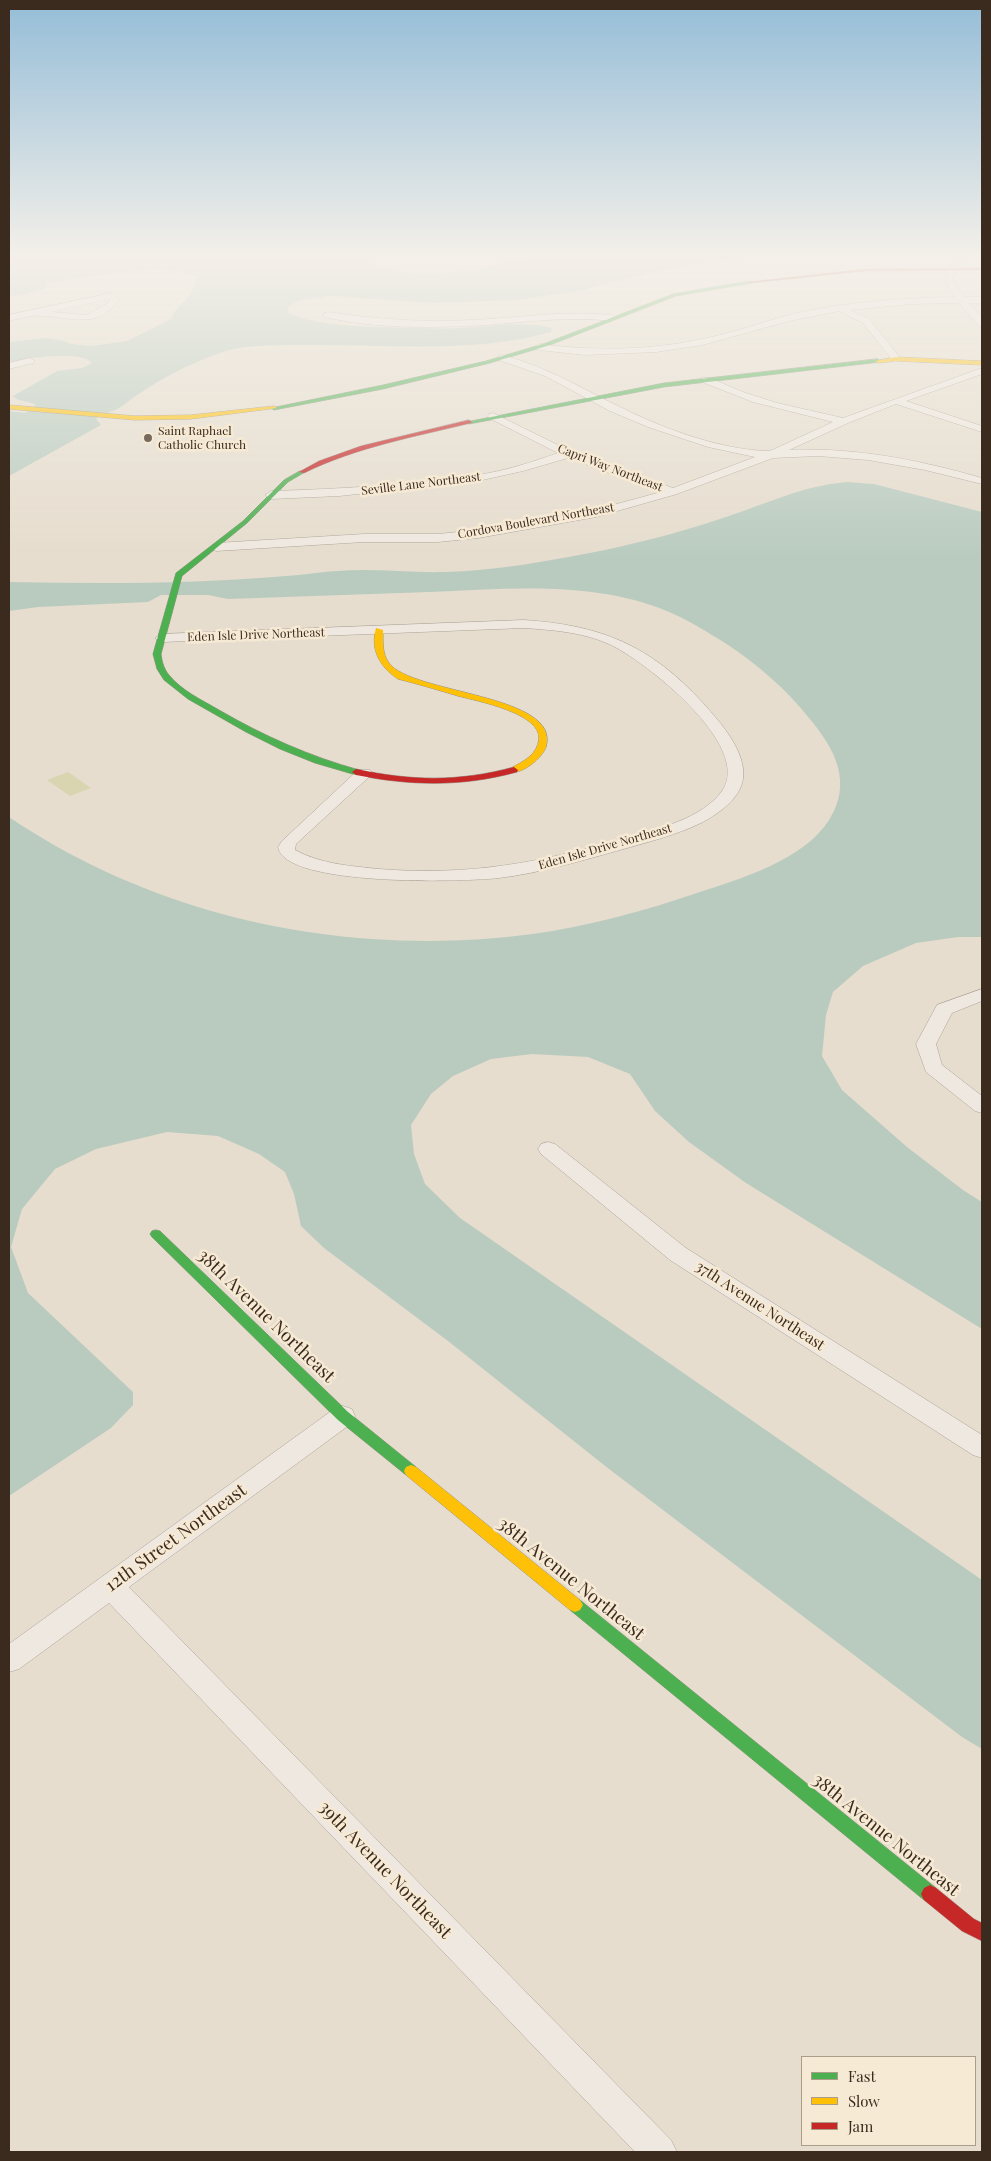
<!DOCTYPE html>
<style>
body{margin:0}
#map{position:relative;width:991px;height:2161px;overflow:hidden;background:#e6ddce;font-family:"Playfair Display",serif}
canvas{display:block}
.frame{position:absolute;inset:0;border:10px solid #3b2a1e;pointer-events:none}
.legend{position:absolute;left:801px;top:2056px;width:175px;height:90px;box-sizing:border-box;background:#f7ead4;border:1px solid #ac9d8b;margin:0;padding:6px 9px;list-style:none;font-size:15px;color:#3b2a1e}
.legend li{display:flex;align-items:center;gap:10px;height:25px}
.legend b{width:25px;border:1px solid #ac9d8b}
</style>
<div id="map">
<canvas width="991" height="2161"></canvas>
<div class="frame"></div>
<ul class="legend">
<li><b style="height:6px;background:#4caf50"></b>Fast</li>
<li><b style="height:6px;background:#ffc107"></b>Slow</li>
<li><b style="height:6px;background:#c62828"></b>Jam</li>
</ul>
</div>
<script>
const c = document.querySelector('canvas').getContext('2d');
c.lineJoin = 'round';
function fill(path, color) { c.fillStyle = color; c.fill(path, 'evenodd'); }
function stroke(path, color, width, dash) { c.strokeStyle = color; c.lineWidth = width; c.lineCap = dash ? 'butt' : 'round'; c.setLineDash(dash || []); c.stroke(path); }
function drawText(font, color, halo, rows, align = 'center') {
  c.font = font + ' "Playfair Display",serif'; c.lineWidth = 5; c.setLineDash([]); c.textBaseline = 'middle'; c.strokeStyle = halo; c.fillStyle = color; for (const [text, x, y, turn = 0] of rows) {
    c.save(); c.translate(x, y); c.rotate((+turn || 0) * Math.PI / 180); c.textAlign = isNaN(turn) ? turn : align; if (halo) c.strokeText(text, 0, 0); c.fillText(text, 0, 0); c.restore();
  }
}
const green = new Path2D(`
 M68,772L91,788L70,796L47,780Z`);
const water = new Path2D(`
 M9,255H365L369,262L381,268L400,272L432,274L477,270L533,255H762L667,269L578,291L518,300L433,303L329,296L298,301L288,307L289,313C321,328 379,327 414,328C429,328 445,329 460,328C490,327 522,320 552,328L551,332C478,353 393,345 317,345C293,345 247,344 226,351C189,363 153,382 122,406C113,413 105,411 96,419L101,425L9,476V411L25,413L36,405C29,400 19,403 13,396L57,371L82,368L92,363C82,350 24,358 9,362V342L46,338L60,340L72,344L92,346L127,341L171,319L175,311L191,294L197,277C168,261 94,277 60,281L47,284V288L22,295L9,296Z
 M847,482L874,484L982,512V937H958L916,943L863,966L833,992L826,1015L822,1056L842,1090L907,1147L963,1190L982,1202V1329L746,1183L689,1142L655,1111L630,1074L588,1057L532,1054L491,1059L453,1076L431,1094L411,1125L414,1154L425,1184L460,1218L982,1580V1749L962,1737L609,1469L448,1341L324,1248L301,1226L294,1194L285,1172L259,1154L218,1136L167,1132L96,1149L55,1169L22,1209L11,1247L28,1293L133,1392V1405L111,1428L9,1496V817C161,920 352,958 533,934C589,926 644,911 697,893C740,879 804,860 829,820C853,782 835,749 809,718C785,688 757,664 725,643C707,632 689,620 669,612C594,580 508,589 429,592C362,594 295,597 228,599L208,595H161L148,602L38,607L9,611V582C101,584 195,584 286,576C303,575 320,572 337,571C373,568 409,573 444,572C496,571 554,560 605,550C647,541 688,530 729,516C771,502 802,486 847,482Z`);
const street = new Path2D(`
 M962,255H971L960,265L952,278L964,297H982V303H969L982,318V327L979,326L959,303L912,304L850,310L869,319L901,359L896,362L893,361L863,323L839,311L789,321L702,345L656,352L585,355L539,350L534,347L539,344C600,352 661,350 720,335C746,329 771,319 797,313C849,302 902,298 955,297L944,278L954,261Z
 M112,293L119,299C96,334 65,313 32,316C24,317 16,319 9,321V315ZM110,299L108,303L87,315L51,312Z
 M328,312C375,319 423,323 470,320C518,318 564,310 612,315L617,318L612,321C569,316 528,322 486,325C435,328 374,329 325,317L323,315Z
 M502,355C547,367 577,386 618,406C662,428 715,448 764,451H770L833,422L753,402L702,382V378H710L743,392L777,403L843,418L982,368V374L906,401L982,426V432L896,404L848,423L789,450C855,447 919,460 982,478V484L925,470L868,460L818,456L773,458L677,494L596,517L478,538L438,542H364L216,551L210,547L216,543L364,534H438L478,530L591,511L661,492L568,458L523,471L478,481L339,496L271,499L265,495L271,491C340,489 409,485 477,475C505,471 532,462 558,453L489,418L488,416L489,414L493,413L572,452L673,488L755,457L708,447L648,427L610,411L545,376L499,360V356Z
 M30,358L35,361L33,363L9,369V363Z
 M524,620C601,625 650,645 703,703C720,722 747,752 743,779C740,799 719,813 703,822C677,835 648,842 620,850C580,861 540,873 499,878C465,882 284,887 278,847L282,841L358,770H370L372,773L370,776L296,844L295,850C321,864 350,866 379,869C469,876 539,863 625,838C655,830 702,819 722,791C754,746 644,660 609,644C582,632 553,630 524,628L162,642L155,638L162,634Z
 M982,989V1001L952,1013L936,1044L942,1065L982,1096V1113L975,1111L926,1072L916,1044L937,1005Z
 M548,1142L555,1144L686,1248L982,1435V1458L973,1455L670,1260L541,1154L538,1149L541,1144Z
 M343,1406L352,1409L355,1416L352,1423L129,1587L671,2140L677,2152H635L109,1603L19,1669L9,1672V1644L334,1409Z`);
const fast = new Path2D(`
 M750,281L752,283L676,296L550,345L490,363L383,389L274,410L271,408L383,385L486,361L546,343L673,294Z
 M878,359L880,362L664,387L469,424L466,422L664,383Z
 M300,471L305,472L288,482L247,523L182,576L161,654C162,662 164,669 169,675C182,691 202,700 219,710C264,736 309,756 359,770L360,772L356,775L315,763L280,749L246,732L188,699L164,680L157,669L153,654L176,573L243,521L284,480Z
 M156,1230L160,1231L348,1412L416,1467L418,1471L416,1475L411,1477L406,1475L338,1420L152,1237L150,1234L152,1231Z
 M575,1598L580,1600L936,1888L939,1894L936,1900L930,1903L924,1900L570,1610L567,1605L570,1600Z`);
const slow = new Path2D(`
 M896,357L982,361V365L896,361L878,363L875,361Z
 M9,405L135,416L191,415L274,406L277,408L191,419L135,420L9,409Z
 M376,628L383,630C383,641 382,654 389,663C411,694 562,694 546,747C542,758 523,774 511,772V768C524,761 537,755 539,739C541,713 477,701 458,696C438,690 418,684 398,679C380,667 370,650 376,628Z
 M411,1465L416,1467L580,1600L583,1605L580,1610L575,1612L570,1610L406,1475L404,1471L406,1467Z`);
const jam = new Path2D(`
 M982,268V270L865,271L750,283L748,282L865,269Z
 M469,420L472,422L471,423C414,437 357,447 304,473L299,472L319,461L361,446Z
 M514,767L518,770L517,772C463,787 411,786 356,775L352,772L356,769C412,781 458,782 514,767Z
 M930,1885L936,1888L974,1919L982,1923V1941L962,1931L924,1900L921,1894L924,1888Z`);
const markers = [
 [148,438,5,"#77695c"]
];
const farPoinames = [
 ["Saint Raphael",158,431],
 ["Catholic Church",158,445]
];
const farStreetnames = [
 ["Capri Way Northeast",610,468,21],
 ["Seville Lane Northeast",421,484,-7],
 ["Cordova Boulevard Northeast",536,521,-10],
 ["Eden Isle Drive Northeast",256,635,-2],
 ["Eden Isle Drive Northeast",605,847,-16]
];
const streetNames = [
 ["37th Avenue Northeast",760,1306,33]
];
const nearStreetnames = [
 ["38th Avenue Northeast",266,1316,44],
 ["12th Street Northeast",176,1538,-36],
 ["38th Avenue Northeast",571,1579,39],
 ["38th Avenue Northeast",886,1835,39],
 ["39th Avenue Northeast",385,1870,46]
];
fill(green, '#d8d5b0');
fill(water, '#b9cbbf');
stroke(street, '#aba296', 1);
stroke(fast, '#9b9287', 1);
stroke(slow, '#9b9287', 1);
stroke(jam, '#9b9287', 1);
fill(street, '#eee8e0');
fill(fast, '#4caf50');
fill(slow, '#ffc107');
fill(jam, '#c62828');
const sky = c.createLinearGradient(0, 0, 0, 558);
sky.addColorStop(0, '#95bdd8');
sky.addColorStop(0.46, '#f4f0e9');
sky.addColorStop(1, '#f4f0e900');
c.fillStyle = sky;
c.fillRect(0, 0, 991, 558);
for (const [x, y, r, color] of markers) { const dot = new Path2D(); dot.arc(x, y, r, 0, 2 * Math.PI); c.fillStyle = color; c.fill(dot); stroke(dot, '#f7ead4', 2); }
drawText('12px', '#3b2a1e', '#f7ead4', farPoinames, 'left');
drawText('12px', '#3b2a1e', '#f7ead4', farStreetnames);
drawText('15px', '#3b2a1e', '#f7ead4', streetNames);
drawText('18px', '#3b2a1e', '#f7ead4', nearStreetnames);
</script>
